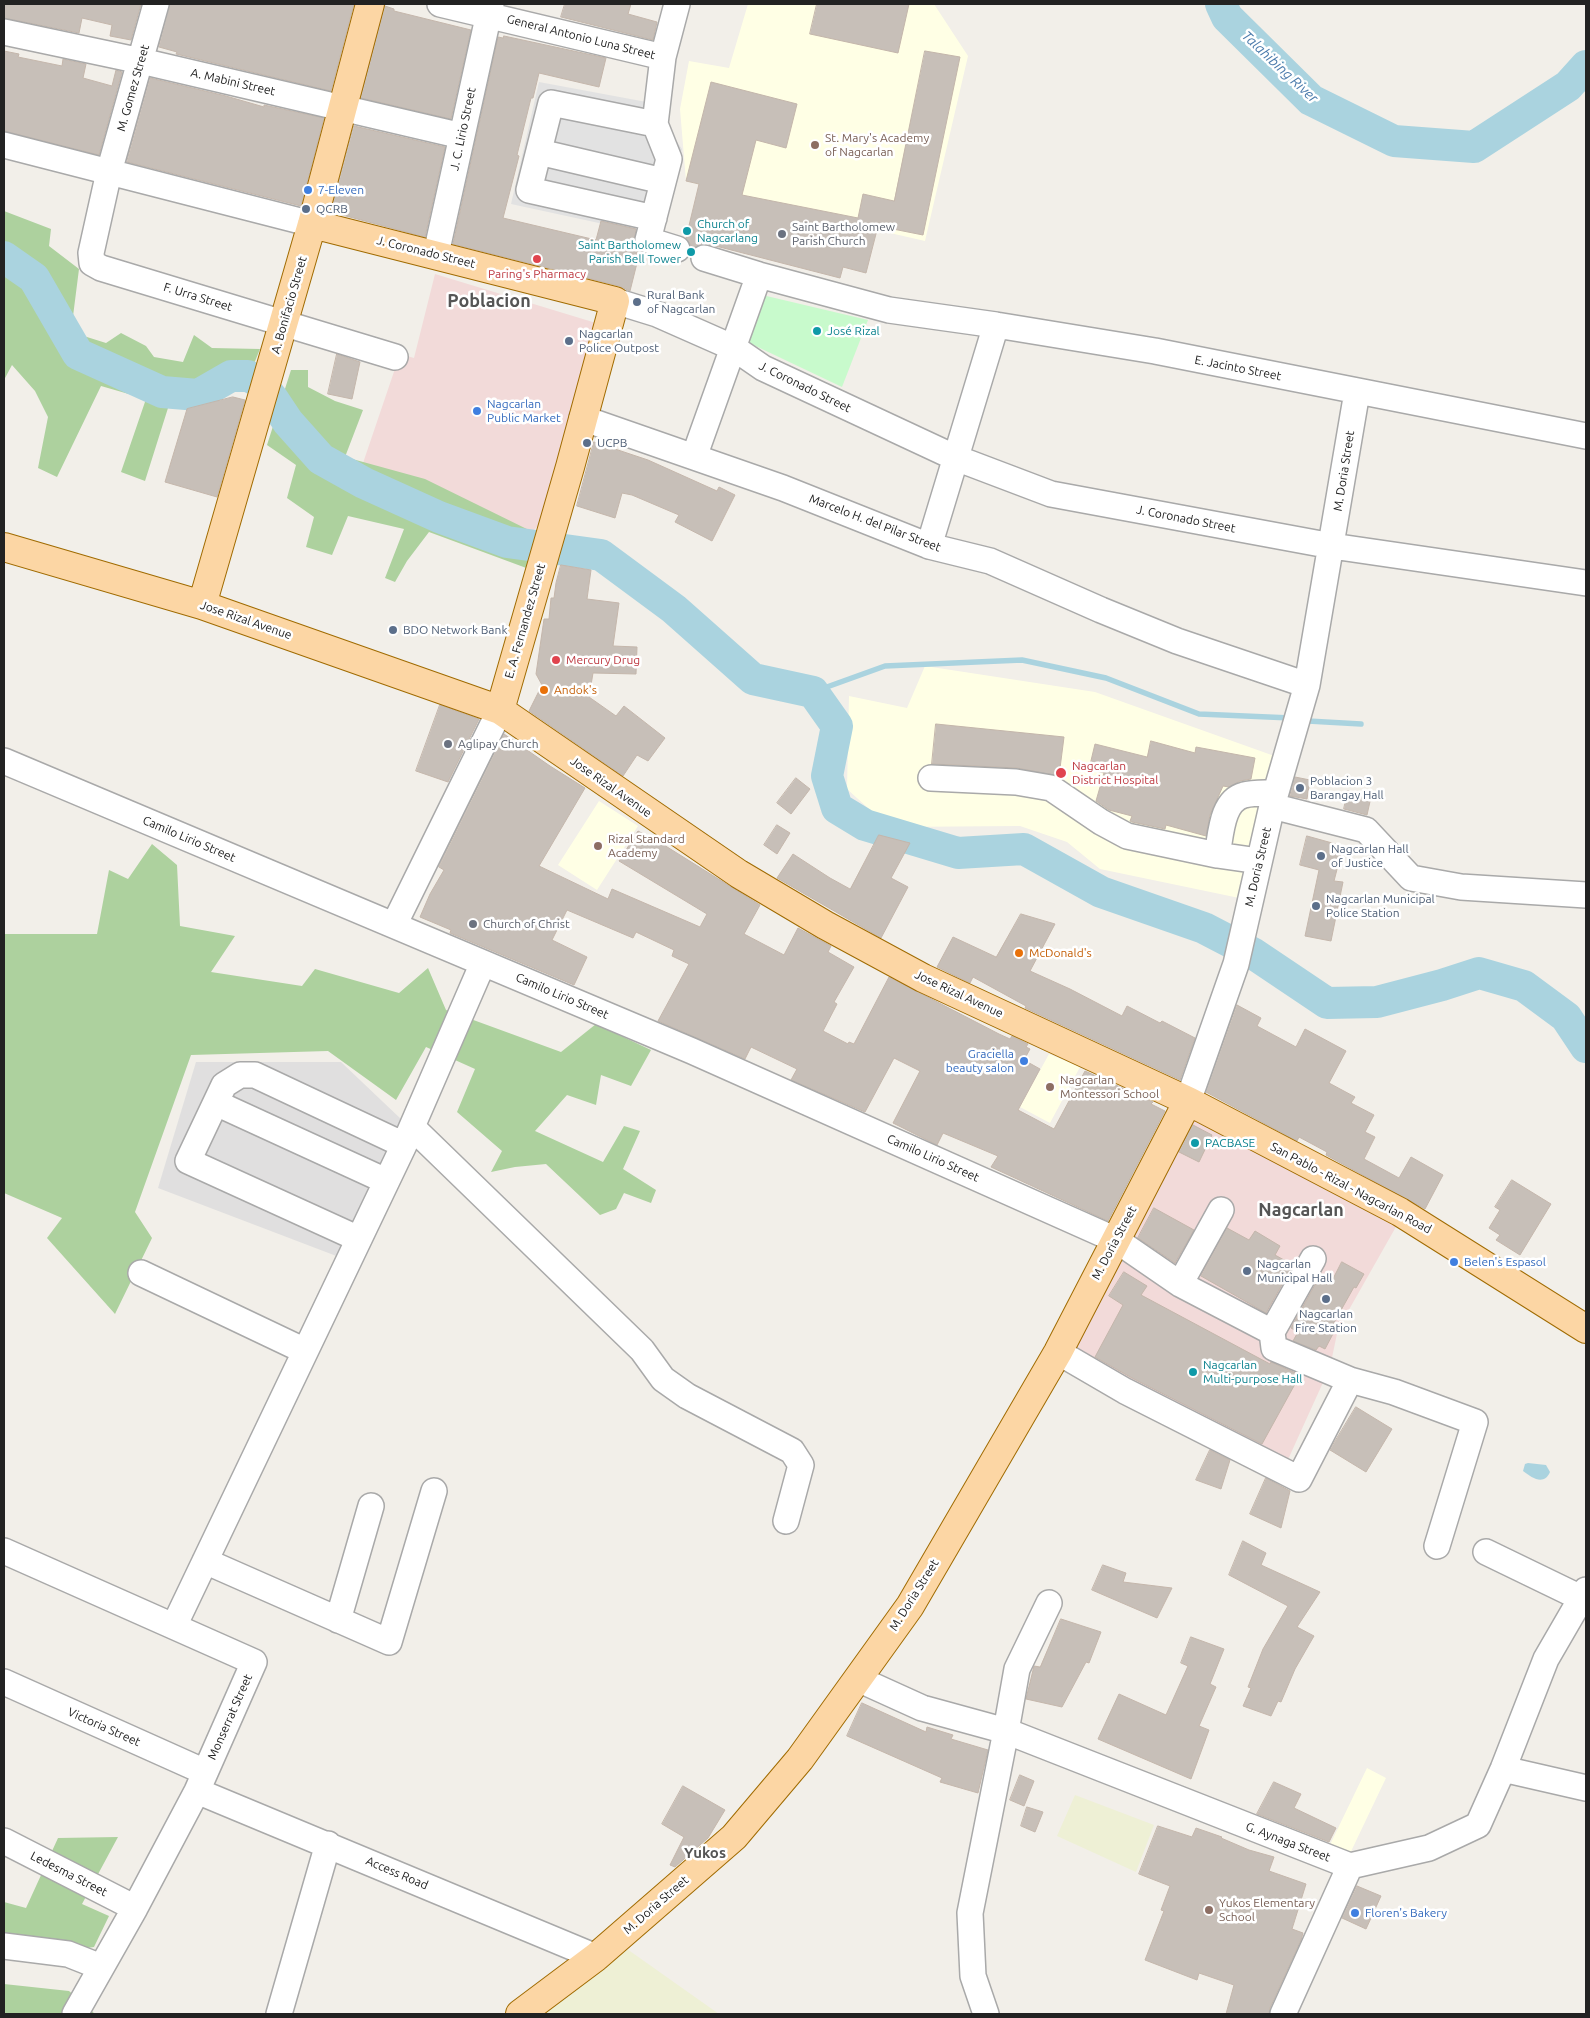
<!DOCTYPE html>
<meta charset="utf-8">
<style>
body{margin:0}
#map{position:relative;width:1590px;height:2018px;overflow:hidden;background:#f2efe9;font-family:Ubuntu,sans-serif}
canvas{display:block}
.frame{position:absolute;inset:0;border:5px solid #222;pointer-events:none}
</style>
<div id="map">
<canvas width="1590" height="2018"></canvas>
<div class="frame"></div>
</div>
<script>
const c = document.querySelector('canvas').getContext('2d');
c.lineJoin = 'round';
function fill(path, color) { c.fillStyle = color; c.fill(path, 'evenodd'); }
function stroke(path, color, width, dash) { c.strokeStyle = color; c.lineWidth = width; c.lineCap = dash ? 'butt' : 'round'; c.setLineDash(dash || []); c.stroke(path); }
function drawText(font, color, halo, rows, align = 'center') {
  c.font = font + ' Ubuntu,sans-serif'; c.lineWidth = 5; c.setLineDash([]); c.textBaseline = 'middle'; c.strokeStyle = halo; c.fillStyle = color; for (const [text, x, y, turn = 0] of rows) {
    c.save(); c.translate(x, y); c.rotate((+turn || 0) * Math.PI / 180); c.textAlign = isNaN(turn) ? turn : align; if (halo) c.strokeText(text, 0, 0); c.fillText(text, 0, 0); c.restore();
  }
}
const residential = new Path2D(`
 M196,1062H341L402,1120L339,1257L158,1188Z`);
const commercial = new Path2D(`
 M435,274L596,323L544,520L527,537L363,463L400,354L414,358Z
 M1191,1116L1397,1225L1338,1329L1330,1367L1286,1464L1071,1353Z`);
const education = new Path2D(`
 M748,4H934L968,56L925,241L855,225L686,181L680,109L689,61L729,68Z
 M925,666L1095,692L1280,758L1244,899L1100,869L1067,842L1020,826L889,827L847,789L849,696L907,708Z
 M599,801L638,826L597,890L558,865Z
 M1049,1054L1080,1067L1050,1123L1020,1107Z
 M1367,1768L1386,1778L1345,1864L1326,1853Z`);
const farmland = new Path2D(`
 M1075,1795L1154,1825L1136,1872L1057,1836Z
 M627,1949L719,2014H539Z`);
const forest = new Path2D(`
 M4,211L51,229L49,246L79,269L71,332L106,343L121,333L146,346L154,357L183,362L194,335L212,348L260,349L247,381L196,391L181,387L168,408L145,481L121,472L146,399L101,386L57,477L38,468L48,417L35,391L12,365L4,380Z
 M291,370H308V387L335,401L363,410L345,457L425,479L537,534L529,569L429,532L407,561L395,582L385,578L404,529L348,516L332,555L306,547L314,517L287,498L296,465L267,445Z
 M152,844L177,865L180,926L235,936L211,972L302,986L315,969L399,993L428,968L446,1010L561,1052L596,1024L651,1050L631,1086L601,1075L596,1105L567,1095L535,1131L603,1162L624,1126L640,1131L623,1169L656,1190L651,1203L624,1193L616,1209L600,1215L546,1164L515,1167L491,1172L502,1151L457,1112L475,1069L426,1047L396,1100L328,1051L191,1055L135,1212L152,1238L115,1314L47,1238L62,1218L4,1193V934H97L109,870L128,879Z
 M118,1837L82,1904L109,1916L94,1947L4,1960V1902L26,1908L58,1838Z
 M4,1984L69,1991L95,2014H4Z`);
const park = new Path2D(`
 M758,294L868,320L842,387L743,340Z`);
const parking = new Path2D(`
 M539,82L668,106V129L682,149L659,236L511,204Z`);
const water = new Path2D(`
 M1528,1463L1546,1465L1550,1472C1544,1486 1532,1478 1523,1471L1525,1464Z`);
const stream = new Path2D(`
 M813,692L885,666L1022,660L1106,678L1199,714L1291,718
 M1308,721L1361,724`);
const river = new Path2D(`
 M1221,4L1227,17L1311,100L1394,141L1474,147L1568,86L1586,66
 M4,257L34,278L78,354L162,392L198,395L231,376H248L258,381L272,398L288,422L321,459L364,483L439,517L507,542L601,555L674,609L753,679L813,692L837,726L827,776L837,808L865,825L958,853L1024,849L1101,892L1204,928L1254,954L1327,1003L1377,1002L1442,985L1479,973L1524,986L1566,1017L1586,1047`);
const building = new Path2D(`
 M4,4H141L131,40L110,36L112,25L82,18L79,33L4,18Z
 M170,4H354L331,91L176,54L177,52L159,47Z
 M565,4H631L628,14L657,22L653,40L561,17Z
 M817,4H909L898,53L810,34Z
 M385,6L394,9V11L471,30L451,119L361,98Z
 M504,36L606,58L599,87L539,73L533,98H531L517,155L519,156L503,218L596,240L601,221L636,229L634,243L638,250L636,254L639,255L630,291L619,286L453,244L498,37L503,38Z
 M4,51L19,54L18,57L62,66L63,59L86,64L83,78L112,86L116,70L122,72L99,155L4,131Z
 M925,51L960,57L923,235L878,226L866,273L843,267L840,278L708,244H700L695,247L691,253V245L686,238L699,184L686,181L711,82L797,104L786,148L756,140L742,195L858,218L863,194L894,201Z
 M150,78L226,96L264,107V105L324,118L301,206L127,162Z
 M354,126L445,147L425,237L331,212Z
 M337,354L360,362L352,399L328,394Z
 M233,397L245,400L217,497L165,482L187,409Z
 M594,442L648,460L717,491L719,487L735,495L712,541L675,522L679,515L632,495L622,493L615,518L577,506Z
 M561,565L591,570L587,599L619,603L613,646L637,647L636,674L593,673L589,697L616,716L624,706L665,738L648,761L637,755L623,776L529,711L542,685L536,674L544,619H549L551,598H554L556,583Z
 M440,705L479,719L448,782L416,771Z
 M936,724L1064,737L1059,776L1017,768L932,764Z
 M504,734L550,766L585,788L539,866L608,899L612,889L700,927L707,914L619,861L638,831L664,845L760,905L744,934L784,955L798,928L831,946L828,952L854,967L834,1002L837,1004L823,1031L848,1044L849,1042L854,1044L889,977L999,1034L1010,1039L1012,1036L1028,1044L1026,1047L1030,1049L1024,1060L1040,1069L1018,1110L1054,1129L1085,1071L1153,1102L1151,1104L1165,1111L1108,1221L991,1167L998,1156L943,1133L937,1145L893,1123L920,1071L894,1058L865,1112L791,1080L797,1069L751,1047L745,1059L658,1021L689,964L672,956L674,950L636,932L633,938L567,910L552,940L587,957L574,985L450,933L451,930L420,917L430,894L444,870L439,867Z
 M1151,741L1195,753L1196,747L1255,758L1251,779L1240,781L1229,787L1223,786L1210,815L1206,836L1166,825L1165,829L1132,822L1130,821L1132,816L1109,810L1096,801L1104,773L1089,769L1095,744L1147,757Z
 M1295,777L1310,780L1307,799L1290,796Z
 M796,778L810,789L791,814L777,803Z
 M1348,791L1371,797L1367,815L1344,809Z
 M777,825L790,833L777,854L764,845Z
 M879,835L910,843L891,878L908,887L881,938L777,878L793,854L830,878L850,889Z
 M1307,836L1343,846L1334,881L1343,882L1331,941L1305,936L1319,870L1300,865Z
 M1021,914L1055,924L1030,971L1070,989L1122,1016L1127,1006L1160,1023L1162,1021L1195,1038L1180,1080L1025,1008L1026,1006L973,977L970,983L937,967L953,937L996,957Z
 M1237,1005L1261,1018L1257,1026L1296,1047L1305,1029L1346,1051L1329,1083L1355,1097L1351,1103L1374,1115L1365,1132L1375,1137L1364,1159L1399,1178L1411,1157L1443,1175L1425,1209L1326,1155L1327,1152L1299,1137L1297,1141L1206,1092Z
 M1193,1125L1212,1135L1199,1162L1179,1152Z
 M1512,1180L1551,1204L1520,1255L1496,1240L1500,1235L1489,1228L1500,1210L1495,1207Z
 M1154,1208L1194,1230L1175,1263L1138,1238Z
 M1227,1228L1249,1240L1255,1231L1280,1246L1275,1255L1293,1265L1266,1313L1201,1276Z
 M1342,1262L1364,1274L1356,1288L1354,1287L1331,1328L1335,1330L1325,1349L1319,1346L1316,1350L1293,1341L1298,1332L1291,1328L1321,1274L1332,1280Z
 M1124,1272L1147,1286L1141,1295L1270,1364L1271,1362L1300,1375L1262,1444L1132,1378L1095,1357L1123,1305L1109,1296Z
 M1356,1407L1392,1429L1366,1472L1330,1450Z
 M1210,1450L1230,1460L1221,1489L1196,1480Z
 M1266,1478L1290,1491L1281,1528L1250,1514Z
 M1243,1541L1266,1553L1261,1565L1320,1592L1297,1627L1314,1636L1295,1669L1281,1702L1278,1701L1271,1716L1243,1706L1251,1688L1248,1687L1263,1649L1288,1606L1229,1575Z
 M1103,1565L1126,1573L1123,1582L1172,1588L1157,1618L1092,1590Z
 M1061,1619L1101,1632L1089,1663L1086,1662L1062,1707L1026,1699L1034,1666L1040,1667Z
 M1191,1637L1224,1649L1210,1684L1216,1687L1199,1726L1209,1730L1191,1779L1098,1739L1119,1694L1166,1715L1188,1666L1181,1663Z
 M862,1703L926,1732L927,1727L953,1735L951,1739L988,1750L978,1793L940,1782L942,1778L847,1736Z
 M1020,1775L1034,1781L1024,1806L1010,1800Z
 M1274,1782L1301,1794L1294,1808L1336,1828L1329,1842L1257,1814Z
 M683,1786L725,1810L708,1838L675,1867L670,1865L684,1837L662,1824Z
 M1027,1807L1043,1812L1035,1832L1021,1826Z
 M1158,1826L1192,1837L1196,1828L1222,1837L1221,1838L1249,1850L1274,1857L1269,1871L1306,1884L1292,1929L1303,1933L1301,1940L1270,2008L1269,2014H1226L1234,1985L1199,1973L1197,1980L1145,1960L1164,1911L1161,1910L1170,1886L1139,1874Z
 M1357,1886L1381,1896L1366,1929L1342,1918Z`);
const minor = new Path2D(`
 M156,4L109,172L91,253L92,263L101,268L395,357
 M440,4L663,57
 M4,32L141,61L462,136
 M4,145L312,224
 M539,152L663,181
 M654,218L529,190L551,103L655,124
 M677,249L648,240L669,159L655,124L663,57L677,4
 M436,254L491,4
 M704,258L759,275L889,310L996,325L1155,351L1586,436
 M615,301L657,314L734,348L763,368L956,458L1051,494L1332,546L1586,583
 M582,418L783,488L929,546L990,561L1101,610L1177,641L1307,685
 M694,457L759,275
 M929,546L996,325
 M4,761L692,1051L1116,1240L1180,1284L1272,1332L1274,1348L1350,1380L1394,1392L1475,1422L1437,1546
 M931,778L1016,782L1051,788L1101,822L1127,836L1217,855L1259,861
 M1272,806L1366,830L1411,878L1461,887L1586,895
 M1217,855C1221,836 1221,801 1244,795C1254,792 1265,793 1275,793
 M394,925L500,710
 M1188,1101L1236,964L1272,806L1307,685L1357,392
 M216,1103L386,1181
 M412,1127L642,1350L663,1379L687,1396L792,1451L801,1465L786,1521
 M359,1239L188,1161L224,1085L240,1075H255L404,1145
 M141,1273L305,1351
 M1180,1284L1221,1210
 M1272,1332L1313,1259
 M1058,1352L1125,1391L1299,1479L1350,1380
 M4,1551L254,1662L197,1791L135,1908L75,2014
 M1486,1552L1581,1598
 M205,1561L389,1642L434,1491
 M338,1620L371,1506
 M174,1626L404,1145L483,963
 M858,1679L922,1708L1006,1731L1350,1866L1429,1848L1478,1825L1503,1769L1546,1659L1586,1590
 M4,1682L205,1772
 M1503,1769L1586,1788
 M197,1791L596,1957
 M4,1841L135,1908
 M4,1946L68,1954L101,1967
 M279,2014L328,1844
 M986,2014L973,1976L970,1913L1006,1731L1017,1669L1049,1603
 M1283,2014L1350,1866`);
const major = new Path2D(`
 M312,224L615,301L570,467L500,710
 M4,547L202,605L500,710L739,874L825,925L923,978L1188,1101L1400,1212L1586,1329
 M202,605L312,224L370,4
 M520,2014L596,1957L734,1837L800,1759L910,1606L1058,1352L1188,1101`);
const markers = [
 [815,145,5,"#8d6e63"],
 [308,190,5,"#3f7fe0"],
 [306,209,5,"#5c6f8a"],
 [687,231,5,"#0f9aa8"],
 [782,234,5,"#6b7280"],
 [691,252,5,"#0f9aa8"],
 [537,259,5,"#e0444e"],
 [637,302,5,"#5c6f8a"],
 [817,331,5,"#0f9aa8"],
 [569,341,5,"#5c6f8a"],
 [477,411,5,"#3f7fe0"],
 [587,443,5,"#5c6f8a"],
 [393,630,5,"#5c6f8a"],
 [556,660,5,"#e0444e"],
 [544,690,5,"#e8710a"],
 [448,744,5,"#6b7280"],
 [1061,773,6,"#e0444e"],
 [1300,788,5,"#5c6f8a"],
 [598,846,5,"#8d6e63"],
 [1321,856,5,"#5c6f8a"],
 [1316,906,5,"#5c6f8a"],
 [473,924,5,"#6b7280"],
 [1019,953,5,"#e8710a"],
 [1024,1061,5,"#3f7fe0"],
 [1050,1087,5,"#8d6e63"],
 [1195,1143,5,"#0f9aa8"],
 [1454,1262,5,"#3f7fe0"],
 [1247,1271,5,"#5c6f8a"],
 [1326,1299,5,"#5c6f8a"],
 [1193,1372,5,"#0f9aa8"],
 [1209,1910,5,"#8d6e63"],
 [1355,1913,5,"#3f7fe0"]
];
const streetNames = [
 ["General Antonio Luna Street",581,37,14],
 ["A. Mabini Street",233,82,13],
 ["M. Gomez Street",133,88,-74],
 ["J. C. Lirio Street",463,129,-78],
 ["J. Coronado Street",426,252,14],
 ["F. Urra Street",198,297,17],
 ["A. Bonifacio Street",289,305,-74],
 ["E. Jacinto Street",1238,368,11],
 ["J. Coronado Street",805,387,26],
 ["M. Doria Street",1344,471,-81],
 ["J. Coronado Street",1186,519,11],
 ["Marcelo H. del Pilar Street",875,523,21],
 ["Jose Rizal Avenue",246,620,19],
 ["E. A. Fernandez Street",525,621,-74],
 ["Jose Rizal Avenue",611,787,35],
 ["Camilo Lirio Street",189,839,23],
 ["M. Doria Street",1258,867,-77],
 ["Jose Rizal Avenue",959,994,25],
 ["Camilo Lirio Street",562,996,23],
 ["Camilo Lirio Street",933,1158,24],
 ["San Pablo - Rizal - Nagcarlan Road",1351,1188,28],
 ["M. Doria Street",1114,1243,-62],
 ["M. Doria Street",914,1595,-58],
 ["Monserrat Street",230,1717,-66],
 ["Victoria Street",104,1727,24],
 ["G. Aynaga Street",1288,1842,21],
 ["Access Road",397,1873,23],
 ["Ledesma Street",69,1874,27],
 ["M. Doria Street",656,1905,-41]
];
const educationNames = [
 ["St. Mary's Academy",825,138],
 ["of Nagcarlan",825,152],
 ["Rizal Standard",608,839],
 ["Academy",608,853],
 ["Nagcarlan",1060,1080],
 ["Montessori School",1060,1094],
 ["Yukos Elementary",1219,1903],
 ["School",1219,1917]
];
const shopNames = [
 ["7-Eleven",318,190],
 ["Nagcarlan",487,404],
 ["Public Market",487,418],
 ["Graciella",1014,1054,"right"],
 ["beauty salon",1014,1068,"right"],
 ["Belen's Espasol",1464,1262],
 ["Floren's Bakery",1365,1913]
];
const serviceNames = [
 ["QCRB",316,209],
 ["Rural Bank",647,295],
 ["of Nagcarlan",647,309],
 ["Nagcarlan",579,334],
 ["Police Outpost",579,348],
 ["UCPB",597,443],
 ["BDO Network Bank",403,630],
 ["Poblacion 3",1310,781],
 ["Barangay Hall",1310,795],
 ["Nagcarlan Hall",1331,849],
 ["of Justice",1331,863],
 ["Nagcarlan Municipal",1326,899],
 ["Police Station",1326,913],
 ["Nagcarlan",1257,1264],
 ["Municipal Hall",1257,1278],
 ["Nagcarlan",1326,1314,"center"],
 ["Fire Station",1326,1328,"center"]
];
const cultureNames = [
 ["Church of",697,224],
 ["Nagcarlang",697,238],
 ["Saint Bartholomew",681,245,"right"],
 ["Parish Bell Tower",681,259,"right"],
 ["José Rizal",827,331],
 ["PACBASE",1205,1143],
 ["Nagcarlan",1203,1365],
 ["Multi-purpose Hall",1203,1379]
];
const worshipNames = [
 ["Saint Bartholomew",792,227],
 ["Parish Church",792,241],
 ["Aglipay Church",458,744],
 ["Church of Christ",483,924]
];
const healthNames = [
 ["Paring's Pharmacy",537,274,"center"],
 ["Mercury Drug",566,660],
 ["Nagcarlan",1072,766],
 ["District Hospital",1072,780]
];
const foodNames = [
 ["Andok's",554,690],
 ["McDonald's",1029,953]
];
const waterNames = [
 ["Talahibing River",1280,67,43]
];
const quarterNames = [
 ["Yukos",705,1853]
];
const districtNames = [
 ["Poblacion",489,301],
 ["Nagcarlan",1301,1210]
];
fill(residential, '#e0dfdf');
fill(commercial, '#f2dad9');
fill(education, '#ffffe5');
fill(farmland, '#eef0d5');
fill(forest, '#add19e');
fill(park, '#c8facc');
fill(parking, '#e2e2e2');
fill(water, '#aad3df');
stroke(stream, '#aad3df', 5.5);
stroke(river, '#aad3df', 32);
fill(building, '#c7bfb8');
stroke(building, '#c4b6ab', 1);
stroke(minor, '#a9a9a9', 28);
stroke(major, '#a06b00', 30);
stroke(minor, '#fff', 25);
stroke(major, '#fcd6a4', 28);
for (const [x, y, r, color] of markers) { const dot = new Path2D(); dot.arc(x, y, r, 0, 2 * Math.PI); c.fillStyle = color; c.fill(dot); stroke(dot, '#fff', 2); }
drawText('12px', '#222', '#fff', streetNames);
drawText('12px', '#785e54', '#fff', educationNames, 'left');
drawText('12px', '#366cbe', '#fff', shopNames, 'left');
drawText('12px', '#4e5e75', '#fff', serviceNames, 'left');
drawText('12px', '#0d838f', '#fff', cultureNames, 'left');
drawText('12px', '#5b616d', '#fff', worshipNames, 'left');
drawText('12px', '#be3a42', '#fff', healthNames, 'left');
drawText('12px', '#c56008', '#fff', foodNames, 'left');
drawText('italic 14px', '#4a7aab', '#fff', waterNames);
drawText('bold 15px', '#555', '#fff', quarterNames);
drawText('bold 18px', '#555', '#fff', districtNames);
</script>
